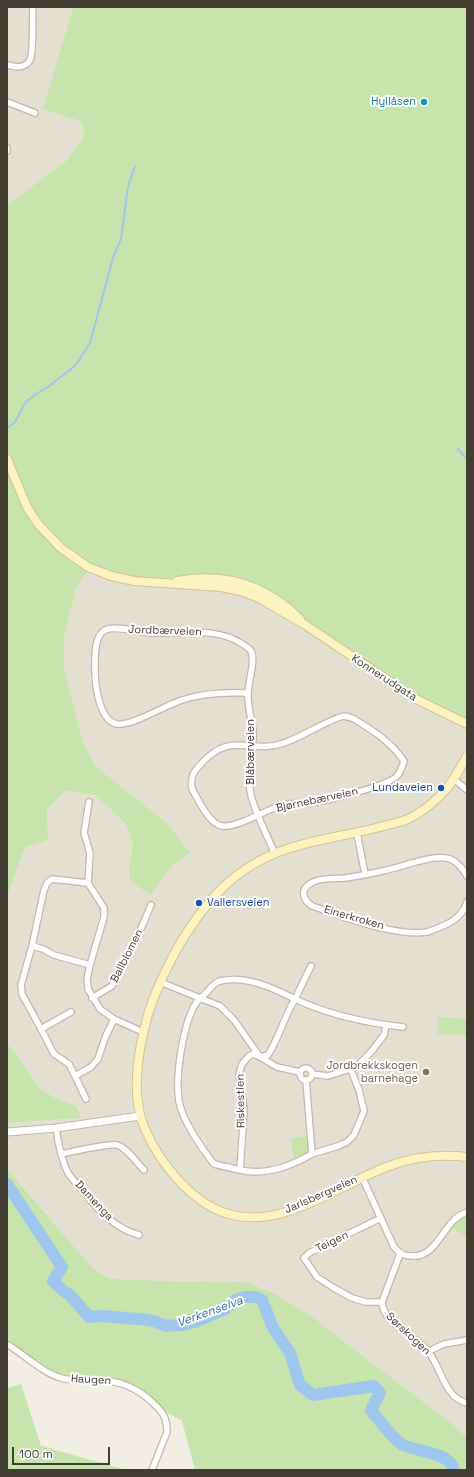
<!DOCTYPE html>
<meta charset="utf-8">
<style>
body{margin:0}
#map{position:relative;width:474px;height:1477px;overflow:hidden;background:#f1eee3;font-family:"Space Grotesk",sans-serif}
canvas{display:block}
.frame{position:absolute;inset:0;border:8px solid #423d33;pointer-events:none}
.scale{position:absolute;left:12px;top:1447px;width:98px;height:18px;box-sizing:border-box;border:2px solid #423d33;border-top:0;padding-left:5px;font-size:12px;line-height:14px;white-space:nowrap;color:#423d33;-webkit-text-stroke:3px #fff;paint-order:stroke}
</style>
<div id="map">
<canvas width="474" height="1477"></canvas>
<div class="frame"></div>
<div class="scale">100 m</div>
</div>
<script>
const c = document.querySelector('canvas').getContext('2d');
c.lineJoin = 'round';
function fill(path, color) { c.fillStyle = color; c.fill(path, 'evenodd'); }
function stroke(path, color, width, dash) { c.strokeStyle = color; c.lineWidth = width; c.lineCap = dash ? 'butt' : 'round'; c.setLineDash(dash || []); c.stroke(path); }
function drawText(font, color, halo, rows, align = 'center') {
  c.font = font + ' "Space Grotesk",sans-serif'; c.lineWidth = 4; c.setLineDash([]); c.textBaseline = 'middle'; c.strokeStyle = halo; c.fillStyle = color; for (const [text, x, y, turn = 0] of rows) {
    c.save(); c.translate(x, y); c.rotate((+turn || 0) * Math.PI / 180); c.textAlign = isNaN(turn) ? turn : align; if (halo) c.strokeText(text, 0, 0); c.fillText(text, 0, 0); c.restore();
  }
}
const residential = new Path2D(`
 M7,7H73L62,44L85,135L67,160L7,205Z
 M88,569L237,585L467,724V1438L450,1422L326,1328L316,1319L277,1295L252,1284L242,1281L222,1283L205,1281L186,1282L135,1281L112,1279L99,1273L89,1264L7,1169V1123L81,1118L77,1107L52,1096L40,1088L7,1043V897L25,847L48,840L47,809L66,791L95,795L126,824L133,846L129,864L164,875L172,866L190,853L168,824L95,766L83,742L64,668V635L76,589Z`);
const green = new Path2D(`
 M73,7H467V724L431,708L237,585L209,582L160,583L88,570L76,589L64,635V668L83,742L95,766L168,824L190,853L172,866L150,895L130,880L129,864L133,846L126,824L95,795L66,791L47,809L48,840L25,847L7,897V205L67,160L85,135L81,121L43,109Z
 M438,1017L467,1019V1035L437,1034Z
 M7,1043L40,1088L52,1096L77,1107L81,1118L7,1123Z
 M308,1136C309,1152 309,1154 294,1161L291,1138Z
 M7,1169L89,1264L99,1273L112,1279L186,1282L205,1281L222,1283L242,1281L252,1284L277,1295L316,1319L326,1328L450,1422L467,1438V1470H195L182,1421L106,1377L61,1376L7,1347Z
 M467,1217V1238L452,1227L460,1220Z
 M21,1384L41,1446L126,1470H7V1388Z`);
const stream = new Path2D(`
 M7,428L15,422L25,403L36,394L48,387L76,365L90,343L113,258L121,239L128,187L135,166
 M458,449L467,459`);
const river = new Path2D(`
 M7,1184L62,1267L53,1281L62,1290L70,1295L89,1317L101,1316L139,1319L154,1321L166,1326L181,1325L195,1322L225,1309L235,1300L245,1297H256L262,1300L273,1328L290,1353L300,1385L313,1395L374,1386L380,1393L371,1410C378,1419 392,1437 400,1443C413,1453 449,1450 454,1470`);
const minor = new Path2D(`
 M7,65C15,67 25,69 30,60C34,53 32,18 33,7
 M7,102L35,113
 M7,148V151
 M247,693C225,692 203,693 182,700C166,705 132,726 117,724C100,721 96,689 95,675C95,663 93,636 105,630C114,625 139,632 150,633C181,634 217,626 244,645C247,647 249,648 251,651C256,662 248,681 248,693C247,706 252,719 253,732C254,751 246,776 251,795C256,815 267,835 275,854
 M343,716L349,717L354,719C375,732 390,741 404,761C402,767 401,772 396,777C384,787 326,801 309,803C300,804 291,803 282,805C266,810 237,828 222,826C209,824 198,799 192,789C190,778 193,772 201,764C231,730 249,755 284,743C304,736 322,723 343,716Z
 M454,779L467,790
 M89,802L84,833L90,853L88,883L104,908V917L90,965L87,979L88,989L100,1009L114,1019L143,1032
 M357,833L365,874
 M467,876C463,869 458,862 450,859C433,854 405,866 387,870C374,873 359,876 345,878C334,879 316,877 307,886C300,893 305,901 312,906C342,916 396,937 427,932C434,930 441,927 447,924C457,919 464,913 467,902
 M32,946L44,890L47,883L52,879L88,883
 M160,982L220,1006L234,1020L260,1057L277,1067L300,1072
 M92,998L112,986L121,969L140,931L151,905
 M71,1012L41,1029L54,1054L69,1064L75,1076L91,1067L98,1059L105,1038L114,1019
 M41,1029L22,994L21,985L32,946L43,949L54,955L90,965
 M300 1074a6 6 0 1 1 12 0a6 6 0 1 1-12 0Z
 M312,1074L328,1076L356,1067L371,1052L384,1035L386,1026
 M75,1076L86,1099
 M306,1080L312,1154L338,1146L347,1142L354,1135L364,1111L359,1090L351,1070
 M56,1128C58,1143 61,1159 68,1173C72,1179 77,1184 82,1190C98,1210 114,1228 139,1235
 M61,1154C72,1152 108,1143 117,1145C126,1147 137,1163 144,1170
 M312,1154C291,1166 264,1176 240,1170L244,1109L239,1074L242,1064L249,1056L253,1054L260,1057L268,1055C279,1038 284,1017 295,999C329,1015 367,1023 403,1027
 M240,1170L214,1164C202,1149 182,1120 179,1101C175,1076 183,1024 196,1003C199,999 203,996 207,992C211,988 213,983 220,981C246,975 273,988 295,999L311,966
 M362,1177L394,1247C400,1254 404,1256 413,1256C439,1257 443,1219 467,1212
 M381,1218L309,1253L304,1258L317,1277L334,1288L352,1298L366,1302H382
 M400,1254L382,1302C382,1322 415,1336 427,1350C442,1367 443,1397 467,1403
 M7,1344C23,1354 43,1373 61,1378C71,1381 82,1380 92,1380C116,1379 136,1386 153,1403C163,1412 167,1418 167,1432L152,1470
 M429,1351L444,1344L467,1340`);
const tertiary = new Path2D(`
 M7,1132L56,1128L140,1116`);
const secondary = new Path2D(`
 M7,459L27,507L38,524L61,548L88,567L111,576L134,581L221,587L241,591L259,598L307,626L414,698L467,724
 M177,581C225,572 265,584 300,619
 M467,756C461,767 455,778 448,787C437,800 423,812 408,819C398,823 387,825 376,828C348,835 318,839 290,848C236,865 206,900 178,947C166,969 155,991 148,1015C138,1050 130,1095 145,1129C160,1164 194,1206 232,1215C287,1228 339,1184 389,1166C413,1157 441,1154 467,1157`);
const markers = [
 [424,102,4,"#0f9aa8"],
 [441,788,4,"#1a4fb4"],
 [199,903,4,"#1a4fb4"],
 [426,1072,4,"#8d6e63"]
];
const cultureNames = [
 ["Hyllåsen",416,102]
];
const streetNames = [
 ["Jordbærveien",165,631,2],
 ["Konnerudgata",384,678,33],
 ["Blåbærveien",251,752,-90],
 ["Bjørnebærveien",317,800,-12],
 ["Einerkroken",354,918,16],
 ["Ballblomen",127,956,-63],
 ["Riskestien",241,1101,-91],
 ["Jarlsbergveien",321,1195,-24],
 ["Damenga",94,1201,47],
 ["Teigen",332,1242,-26],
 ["Sørskogen",408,1334,43],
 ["Haugen",91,1380,3]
];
const transitNames = [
 ["Lundaveien",433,788],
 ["Vallersveien",207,903,"left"]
];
const educationNames = [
 ["Jordbrekkskogen",418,1066],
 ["barnehage",418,1079]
];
const waterNames = [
 ["Verkenselva",210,1312,-20]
];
fill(residential, '#e4e0d1');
fill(green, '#c6e4ac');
stroke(stream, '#9fc7ed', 2);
stroke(river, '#9fc7ed', 12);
stroke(minor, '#beb9a9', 8);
stroke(tertiary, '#beb9a9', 9);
stroke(secondary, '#d0c494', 10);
stroke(minor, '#fff', 5.5);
stroke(tertiary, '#fff', 7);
stroke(secondary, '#fcf3c1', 8);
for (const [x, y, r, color] of markers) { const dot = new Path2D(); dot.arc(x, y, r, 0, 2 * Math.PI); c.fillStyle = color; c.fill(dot); stroke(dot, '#fff', 1.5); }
drawText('11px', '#0d838f', '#fff', cultureNames, 'right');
drawText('11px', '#423d33', '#fff', streetNames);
drawText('11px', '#164399', '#fff', transitNames, 'right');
drawText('11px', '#785e54', '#fff', educationNames, 'right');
drawText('italic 12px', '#316da9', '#fff', waterNames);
</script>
